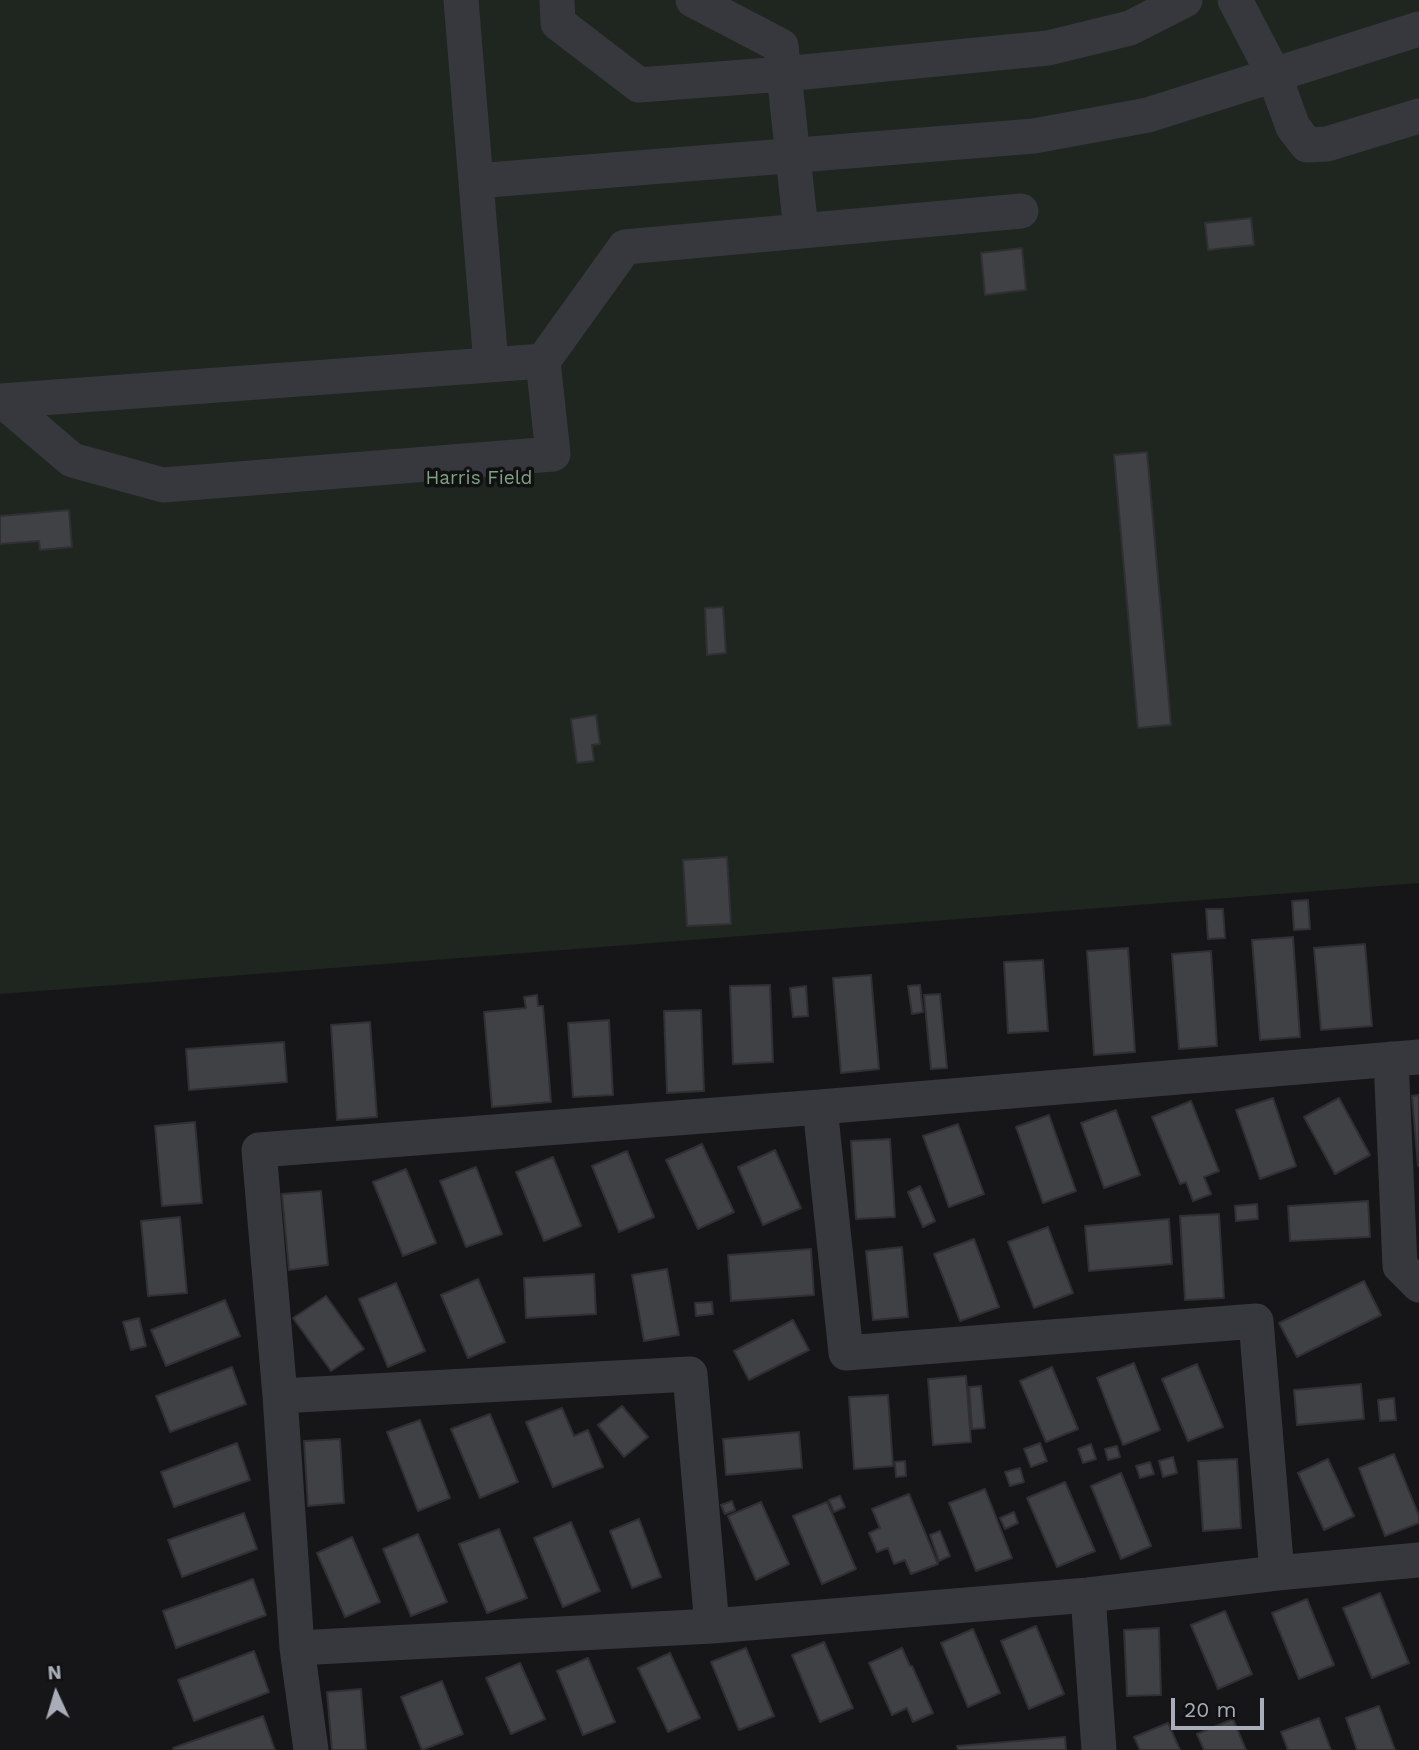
<!DOCTYPE html>
<style>
body{margin:0}
#map{position:relative;width:1419px;height:1750px;overflow:hidden;background:#161618;font-family:"Work Sans",sans-serif}
canvas{display:block}
.north{position:absolute;left:21px;top:1659px;width:70px;height:70px;-webkit-text-stroke:5px #111113;paint-order:stroke;rotate:356deg;font-size:19px;font-weight:700;line-height:28px;text-align:center;color:#a8adb8}
.north::after{content:'';display:block;margin:auto;width:24px;height:32px;background:#a8adb8;clip-path:polygon(50% 0,100% 100%,50% 72%,0 100%)}
.scale{position:absolute;left:1171px;top:1698px;width:93px;height:32px;box-sizing:border-box;border:4px solid #a8adb8;border-top:0;padding-left:9px;font-size:21px;line-height:24px;white-space:nowrap;color:#a8adb8;-webkit-text-stroke:5px #111113;paint-order:stroke}
</style>
<div id="map">
<canvas width="1419" height="1750"></canvas>
<div class="north">N</div>
<div class="scale">20 m</div>
</div>
<script>
const c = document.querySelector('canvas').getContext('2d');
c.lineJoin = 'round';
function fill(path, color) { c.fillStyle = color; c.fill(path, 'evenodd'); }
function stroke(path, color, width, dash) { c.strokeStyle = color; c.lineWidth = width; c.lineCap = dash ? 'butt' : 'round'; c.setLineDash(dash || []); c.stroke(path); }
function drawText(font, color, halo, rows, align = 'center') {
  c.font = font + ' "Work Sans",sans-serif'; c.lineWidth = 7; c.setLineDash([]); c.textBaseline = 'middle'; c.strokeStyle = halo; c.fillStyle = color; for (const [text, x, y, turn = 0] of rows) {
    c.save(); c.translate(x, y); c.rotate((+turn || 0) * Math.PI / 180); c.textAlign = isNaN(turn) ? turn : align; if (halo) c.strokeText(text, 0, 0); c.fillText(text, 0, 0); c.restore();
  }
}
const green = new Path2D(`
 M0,0H1419V883L0,994Z`);
const building = new Path2D(`
 M1251,218L1254,245L1208,250L1205,223Z
 M1022,248L1026,290L985,295L981,253Z
 M1147,452L1171,725L1138,728L1114,455Z
 M69,510L72,547L40,550L39,541L0,544V516Z
 M723,607L726,653L707,655L705,608Z
 M596,715L600,744L592,745L594,761L577,763L571,719Z
 M727,857L731,924L687,926L683,860Z
 M1308,900L1310,929L1294,930L1292,901Z
 M1206,909H1223L1225,938L1208,939Z
 M1293,937L1300,1037L1260,1040L1252,940Z
 M1365,944L1372,1026L1321,1030L1314,948Z
 M1128,948L1135,1052L1094,1055L1087,951Z
 M1211,951L1217,1046L1179,1049L1172,954Z
 M1043,960L1048,1031L1008,1033L1004,962Z
 M871,975L879,1069L841,1073L833,978Z
 M770,985L773,1062L733,1064L730,986Z
 M920,985L923,1012L912,1014L908,986Z
 M806,986L808,1016L793,1017L790,988Z
 M940,994L947,1068L931,1069L924,995Z
 M537,995L538,1006H543L551,1102L492,1107L484,1012L526,1008L524,997Z
 M701,1010L704,1091L667,1093L664,1011Z
 M609,1020L613,1095L573,1097L568,1023Z
 M370,1022L377,1117L337,1120L331,1025Z
 M284,1042L287,1082L189,1090L186,1049Z
 M1419,1095V1166H1418L1412,1096Z
 M1273,1098L1296,1166L1260,1179L1236,1110Z
 M1339,1098L1370,1155L1335,1174L1304,1117Z
 M1191,1101L1219,1171L1204,1177L1211,1194L1193,1201L1186,1182L1180,1184L1152,1117Z
 M1116,1110L1140,1175L1104,1188L1081,1123Z
 M1049,1115L1076,1191L1043,1203L1016,1127Z
 M195,1122L202,1203L162,1206L155,1126Z
 M958,1124L984,1194L949,1207L923,1136Z
 M890,1139L895,1217L856,1219L851,1141Z
 M702,1144L734,1212L698,1229L666,1160Z
 M775,1150L801,1208L763,1225L738,1167Z
 M627,1151L654,1217L619,1232L592,1166Z
 M553,1157L581,1226L544,1241L516,1172Z
 M476,1167L502,1234L466,1247L440,1181Z
 M406,1169L436,1243L403,1256L373,1182Z
 M920,1186L935,1221L923,1227L908,1192Z
 M321,1191L328,1265L289,1270L282,1194Z
 M1368,1201L1370,1237L1290,1241L1288,1206Z
 M1257,1204L1258,1219L1236,1221L1235,1206Z
 M1219,1214L1224,1298L1185,1300L1180,1216Z
 M180,1217L187,1293L148,1296L141,1221Z
 M1169,1219L1172,1264L1089,1271L1085,1226Z
 M1048,1227L1073,1293L1034,1308L1008,1242Z
 M974,1239L999,1307L960,1321L934,1254Z
 M902,1247L908,1317L873,1320L866,1251Z
 M811,1249L814,1295L731,1301L728,1255Z
 M667,1269L679,1335L644,1341L632,1275Z
 M594,1274L596,1314L526,1318L524,1278Z
 M478,1279L505,1342L468,1358L441,1295Z
 M1364,1281L1381,1315L1297,1357L1279,1323Z
 M396,1283L425,1351L388,1367L359,1299Z
 M326,1296L364,1349L331,1371L293,1318Z
 M225,1300L240,1336L166,1366L151,1330Z
 M712,1302L713,1314L696,1316L695,1303Z
 M139,1318L146,1346L131,1350L123,1322Z
 M793,1320L809,1350L749,1380L734,1351Z
 M1134,1363L1160,1430L1123,1445L1097,1378Z
 M1197,1364L1223,1427L1188,1441L1162,1379Z
 M232,1367L246,1404L170,1432L156,1396Z
 M1052,1367L1078,1429L1046,1442L1020,1381Z
 M966,1376L971,1442L933,1445L928,1379Z
 M1361,1384L1364,1419L1297,1425L1294,1390Z
 M981,1386L985,1428L972,1429L969,1387Z
 M888,1395L893,1466L854,1469L849,1397Z
 M1394,1398L1396,1420L1380,1421L1378,1400Z
 M622,1406L648,1437L624,1457L598,1425Z
 M562,1408L574,1436L588,1430L603,1467L553,1487L526,1422Z
 M490,1414L518,1482L480,1498L451,1429Z
 M420,1420L450,1498L418,1511L387,1432Z
 M799,1432L802,1468L726,1475L723,1439Z
 M340,1439L344,1503L308,1506L304,1441Z
 M237,1443L250,1480L174,1507L161,1472Z
 M1040,1443L1047,1461L1031,1467L1024,1449Z
 M1091,1444L1096,1459L1083,1463L1078,1449Z
 M1117,1446L1120,1457L1108,1460L1105,1449Z
 M1394,1454L1419,1516V1523L1385,1536L1359,1468Z
 M1173,1457L1177,1473L1163,1477L1159,1461Z
 M1237,1459L1241,1528L1203,1531L1198,1461Z
 M1328,1459L1354,1516L1324,1530L1298,1473Z
 M905,1461L906,1476L896,1477L895,1462Z
 M1150,1462L1154,1474L1140,1478L1136,1466Z
 M1020,1468L1024,1482L1010,1486L1005,1472Z
 M1121,1473L1151,1546L1121,1559L1091,1486Z
 M1065,1482L1095,1551L1057,1567L1027,1498Z
 M985,1489L1012,1558L976,1571L949,1503Z
 M909,1494L938,1564L911,1574L905,1560L894,1564L888,1548L877,1552L869,1533L880,1528L872,1509Z
 M840,1496L845,1507L834,1512L829,1500Z
 M732,1501L735,1510L725,1514L721,1505Z
 M761,1502L789,1564L756,1580L728,1516Z
 M827,1502L856,1569L822,1584L793,1516Z
 M1014,1512L1018,1523L1005,1529L1000,1518Z
 M244,1513L257,1549L182,1577L168,1540Z
 M639,1519L661,1577L632,1588L610,1531Z
 M571,1522L600,1591L563,1607L534,1538Z
 M499,1529L527,1598L487,1613L459,1544Z
 M940,1531L950,1556L939,1561L930,1535Z
 M418,1534L447,1602L411,1616L383,1549Z
 M352,1537L380,1602L345,1617L317,1553Z
 M253,1579L266,1615L176,1648L163,1611Z
 M1380,1593L1409,1663L1372,1678L1343,1608Z
 M1307,1599L1334,1665L1299,1679L1272,1613Z
 M1225,1611L1252,1674L1218,1689L1191,1625Z
 M1036,1626L1064,1694L1029,1709L1001,1641Z
 M1159,1628L1161,1695L1127,1696L1124,1630Z
 M973,1629L1000,1693L968,1707L941,1643Z
 M824,1642L853,1708L820,1722L792,1655Z
 M746,1648L774,1716L739,1730L711,1662Z
 M902,1648L910,1666H912L933,1713L913,1722L907,1708L892,1715L869,1663Z
 M254,1651L269,1692L194,1721L178,1680Z
 M670,1653L700,1718L668,1732L638,1668Z
 M588,1658L615,1722L583,1735L557,1671Z
 M520,1663L545,1719L511,1734L486,1678Z
 M442,1681L463,1734L422,1750L401,1697Z
 M361,1689L366,1750H332L327,1692Z
 M1379,1706L1395,1750H1357L1346,1718Z
 M263,1716L275,1750H174L173,1748Z
 M1319,1718L1331,1750H1288L1281,1732Z
 M1233,1719L1246,1750H1204L1197,1734Z
 M1168,1723L1180,1750H1140L1134,1737Z
 M1065,1737L1066,1750H958L957,1746Z`);
const minor = new Path2D(`
 M461,0L491,364
 M557,0L558,23L639,85L784,74L1048,48L1130,28L1185,0
 M693,0L781,46L801,231
 M1235,0L1274,75L1293,127L1307,145L1327,144L1419,116
 M476,181L1034,136L1148,115L1419,29
 M0,401L543,361
 M3,401L72,460L163,485L553,454L543,361L625,247L1021,211
 M1391,1059L1400,1266L1419,1285
 M820,1107L846,1353L1256,1321L1277,1573
 M280,1396L690,1374L712,1626
 M1088,1595L1099,1750
 M297,1648L712,1626L1088,1595L1277,1573L1419,1560
 M311,1750L297,1648L280,1396L259,1150L820,1107L1419,1057`);
const parkNames = [
 ["Harris Field",479,478]
];
fill(green, '#1e261f');
fill(building, '#404145');
stroke(building, '#303034', 2);
stroke(minor, '#37383d', 35);
drawText('19px', '#7fa381', '#111113', parkNames);
</script>
